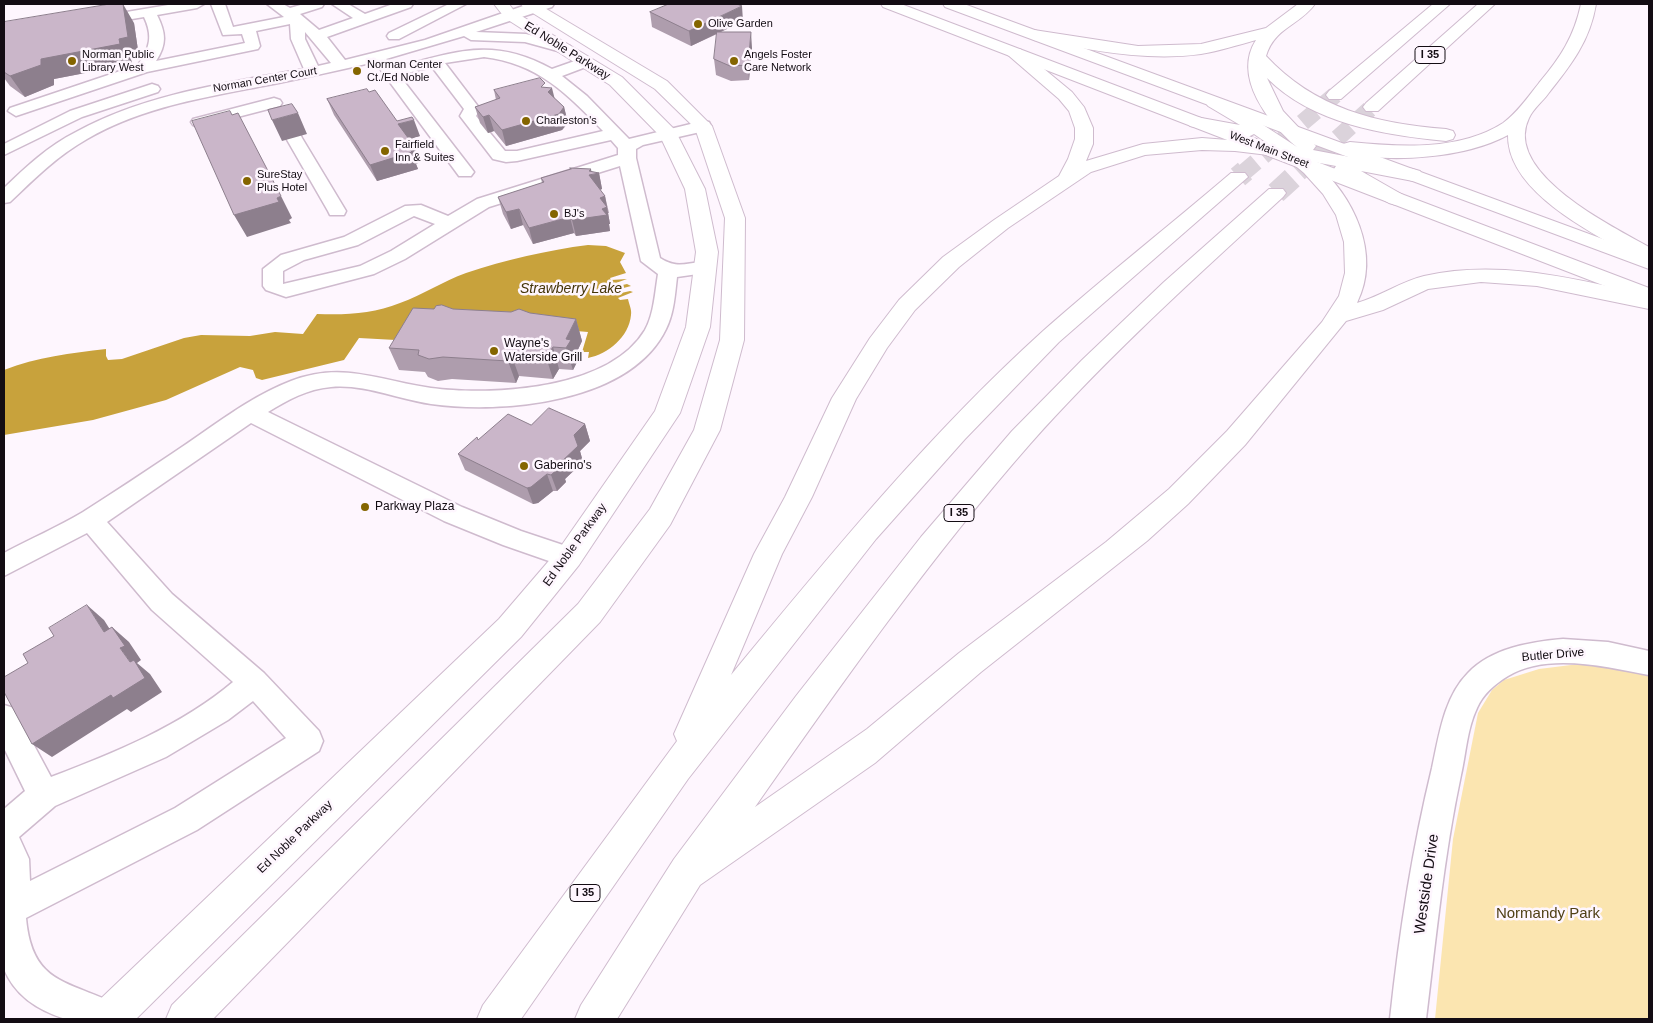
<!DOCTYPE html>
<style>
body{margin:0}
#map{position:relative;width:1653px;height:1023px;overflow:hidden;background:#fef6fe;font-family:Helvetica,sans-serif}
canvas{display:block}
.frame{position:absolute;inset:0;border:5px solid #130c13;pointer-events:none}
</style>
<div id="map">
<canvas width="1653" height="1023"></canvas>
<div class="frame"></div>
</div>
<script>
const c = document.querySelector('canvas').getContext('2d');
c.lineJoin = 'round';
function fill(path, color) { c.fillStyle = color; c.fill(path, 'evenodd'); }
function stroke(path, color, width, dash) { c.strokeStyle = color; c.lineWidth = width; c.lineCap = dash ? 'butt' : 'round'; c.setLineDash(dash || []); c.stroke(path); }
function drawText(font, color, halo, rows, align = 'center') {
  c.font = font + ' Helvetica,sans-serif'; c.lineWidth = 5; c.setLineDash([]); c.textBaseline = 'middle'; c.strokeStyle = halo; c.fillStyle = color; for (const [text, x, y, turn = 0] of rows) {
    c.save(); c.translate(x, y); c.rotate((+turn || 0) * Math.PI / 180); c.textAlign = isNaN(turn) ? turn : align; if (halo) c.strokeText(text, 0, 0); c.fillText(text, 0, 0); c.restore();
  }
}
const green = new Path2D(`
 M1601,664L1649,674V1019H1435L1453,839L1478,713L1492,690L1504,680L1539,669L1571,665Z`);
const water = new Path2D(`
 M588,245L606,246L625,253L620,262L626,273L610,278L611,280L627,279L613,284L614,287L627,284L631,286L616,290L617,294L630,291L633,292L618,298L620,300L628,299C629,304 632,310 631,315C629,337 608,354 588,358L589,352H582L588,332L529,327L396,340L359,338L344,360L262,380L256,378L253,370L240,367L166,400L93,420L4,435V370C37,357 71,353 106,349V356L108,360L122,359L184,338L201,335L250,336L275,332L303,334L317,314C346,315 373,314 400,303C423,295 443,281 466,273C505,260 548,250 588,245Z`);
const highwayTunnelFar1 = new Path2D(`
 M1243,173L1335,95
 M1299,173L1372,107`);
const highwayTunnel = new Path2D(`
 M1238,177L1245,171
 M1276,193L1300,171`);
const minor = new Path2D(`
 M174,4H204L197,8L157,15C166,33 167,44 156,61L245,43L242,34L223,35L211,4H225L233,27L284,17L267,4H283L290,8L304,4H324L322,7L300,14L319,30L353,18L332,4H348L365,14L393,4H413L411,7L327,37L345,60L425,40L529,4H554L552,7L476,32L526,34L570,46L572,49L570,52L565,53L525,42L471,40L464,36L386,59L393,68C455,52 492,36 552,69L586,57L594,62L591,65L562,76L587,96L629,139L703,121L709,122L711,126L709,130L643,145L636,149V158L660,258C682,272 690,258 712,264L715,268L712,272L677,277C675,294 674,313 666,329C630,403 503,414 431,404C397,399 365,384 331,387C307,389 288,400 268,412L462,507L521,531L578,550L582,557L578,564L569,568L503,545L444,521L251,423L107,522L172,594L264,673L319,731L323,741L319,751L197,830L26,918C32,986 69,980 120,1006L125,1019C110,1020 80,1023 66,1019C39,1011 15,996 4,969V809L25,791L4,748V705L14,708L51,777C114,753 181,726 233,682L152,610L87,533L4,576V553C30,539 58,527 83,512C113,493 143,473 173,453C211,428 249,397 291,381C343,361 380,381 431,388C493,396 609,390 645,330C654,314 655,292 658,274L641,261L620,166L489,207L405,259L374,274L286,297L266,290L263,286V269L281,255L344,237L405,206L421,205L448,216L477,199L618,155V148L611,140L517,161L506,162L493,159L460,116L464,109L432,67L399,75L471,168L474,172L471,176H459L375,62C339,70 304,78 268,85C207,97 141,107 87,139C57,156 34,179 10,202L4,203V188C26,167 48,146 76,132C145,94 227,83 304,69L291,39L290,24L256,31L260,46L258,49L147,72L16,116L8,111L10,108L138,65C150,48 153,36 144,17L96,25L89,21L91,18ZM305,32L331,63L318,66L305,39ZM484,57C537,63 568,94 603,131L517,151H505L476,116L480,109L445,63ZM414,216L435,224L391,251L360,266L283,284V271L304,260L358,245ZM253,701L286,738L175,808L30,881L29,859L19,837L55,806L166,757L228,720Z
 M449,4H466L399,39H389L387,36L389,33Z
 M152,84L158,86L160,89L158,92L82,117L4,155V144L70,111Z
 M274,98L280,100L282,103L280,106L199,127L193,125L191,122L193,119Z
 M294,133L300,134L302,138L346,211L344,215H330L328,211L286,138L288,134Z
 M1563,639L1608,642L1649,651V675C1608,667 1547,652 1508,676C1495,684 1483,694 1477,708C1467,729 1466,753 1461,775C1444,855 1436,937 1426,1019H1390C1399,935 1412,850 1432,768C1439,736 1444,697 1468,673C1492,648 1530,642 1563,639Z`);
const major = new Path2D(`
 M494,4H509L515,12L622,77L675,130L705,189L718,252L710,327L680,413L579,565L521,637L136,1019H88L94,1005L499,619L559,549L655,411L686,327L696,252L685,189L660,136L610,85L505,18Z
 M521,4H538L667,81L712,126L745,218L744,340L720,430L670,525L600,622L213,1019H166L172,1005L578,604L650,509L694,430L720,340L725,218L695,128L655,89L523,7Z
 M881,4H901L1649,288V303L883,7Z
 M943,4H964L1649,256V269L945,7Z`);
const highway = new Path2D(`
 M1298,4H1315C1299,26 1275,27 1266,56C1314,108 1377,124 1446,129L1453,131L1455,135L1453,139L1446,141C1384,135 1313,124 1267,78L1283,111L1316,146L1313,150L1413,169L1420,171L1423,175L1420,179L1413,181L1361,171L1403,195L1406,199L1403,203L1396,205L1389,203L1337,173L1334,169L1336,166L1314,162C1353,195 1382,253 1357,303C1381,296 1400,282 1424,276C1500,259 1574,279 1649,295V309L1537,286L1481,282L1428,289L1383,310L1346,321L1245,445L1188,504L1147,541L981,672L875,763L700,885L617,1019H575L581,1005L674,859L796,696L921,537L1012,431L1082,360L1164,282L1269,189H1283L1286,193L1283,197C1196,277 1108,356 1030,444C930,558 842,683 755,807L867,729L959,653L1106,542L1169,489L1227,431L1322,322L1339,296L1345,273L1344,242L1336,215L1323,194L1304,173L1285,157L1235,151L1202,150L1145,155L1091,172L1008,228L959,267L915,310L887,348L856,399L812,497L782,554L731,675C830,555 928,435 1043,331C1104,277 1169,226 1231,173H1245L1248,177L1059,342L965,439L876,539L688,779L521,1019H477L483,1005L677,741L674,734L754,554L785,497L832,398L870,338L899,300L943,257L994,220L1059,176L1068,159L1075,139V128L1069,111L1059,99L1008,55L1006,52L1008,49H1020L1072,92L1084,107L1093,128V144L1086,161L1143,144L1202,138L1267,143L1254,134L1246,138L1190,126L1187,122L1190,118L1196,117L1240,125L1208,106L1205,102L1208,98L1214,97L1245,113L1297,147C1269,124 1232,77 1256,40C1238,45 1219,51 1201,54C1145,62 1089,49 1034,40L1026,35L1034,30L1138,46L1201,44L1266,28Z
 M1433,4H1450L1341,99H1329L1326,95L1329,91Z
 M1478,4H1495L1378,111H1366L1363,107L1366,103Z
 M1581,4H1596C1590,41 1571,65 1548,94C1543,101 1533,109 1529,118C1502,173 1614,227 1649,247V262L1641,261C1598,235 1507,194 1508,135C1466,158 1390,164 1343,152L1341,148L1343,144L1350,142C1400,147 1459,151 1503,123C1517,113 1528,97 1539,83C1560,58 1574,37 1581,4Z`);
const wall = new Path2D(`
 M650,12L743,21L721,32L752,48L749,80L731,81L716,75L714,59L717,34L691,46L652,27Z
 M4,22L134,23L139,57L131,59L132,64L54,79V85L25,97L10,86L4,78Z
 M546,87L554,98L564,107L568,123L562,130L506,146L494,131L488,133L480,123L475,107L496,100L494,90Z
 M369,92L397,121L420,136L409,139L420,162L416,164L418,169L377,181L334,115L327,99Z
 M570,168L599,173L602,189L600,190L605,196L609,213H608L610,224H609L610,231L576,236L574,233L533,244L523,225L511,229L503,214L498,197L542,183L541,178L571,170Z
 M453,309L530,313L576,319L582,341L575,356L577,362L573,370L559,369L553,379L519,376L516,383L452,379L438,381L428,377L425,372L399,370L389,348Z
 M585,424L590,441L580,451L583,462L565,479L566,482L557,491H553L538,503L533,504L465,470L458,454L478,440L531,425Z`);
const shadedWall = new Path2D(`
 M123,4L134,23L139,57L131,59L132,64L54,79V85L25,97L10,76L41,59L119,39Z
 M742,6L743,21L691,46L689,31Z
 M751,32L752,48L749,80L748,65Z
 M552,88L556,104L548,92Z
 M564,107L568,123L562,130L506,146L502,130Z
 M298,113L307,134L282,141L272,120Z
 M489,115L494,131L488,133L483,117Z
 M414,120L420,136L404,141L398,124Z
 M414,146L420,162L416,164L418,169L377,181L370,165L408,148Z
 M591,169L592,175L599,173L602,189L593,192L589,175V171Z
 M281,196L292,218L289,220L291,223L247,237L234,215Z
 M605,196L610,224H609L610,231L576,236L572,220L600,198Z
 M519,209L523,225L511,229L506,212Z
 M570,217L574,233L533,244L529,228Z
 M576,319L582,341L575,356L577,362L573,370L566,348V339Z
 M553,347L559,369L553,379L546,357Z
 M511,354L519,376L516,383L508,361Z
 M585,424L590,441L580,451L583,462L565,479L566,482L557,491L551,475L559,464L574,435Z
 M547,474L553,491L538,503L533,504L527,488Z
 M87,605L104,620L121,647L104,632Z
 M112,627L129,642L141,660L137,663L150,674L162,692L131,712L127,709L52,757L32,744L130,662L120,648Z`);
const building = new Path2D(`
 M110,4H123L128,37L119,39L120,44L41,59V65L10,76L4,72V22Z
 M669,4H737L742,6L689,31L650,12Z
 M717,32H751L748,65L730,66L714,59Z
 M540,78L545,83L541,87L552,88L548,92L564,107L559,114L502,130L489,115L483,117L475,107L500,98L494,90Z
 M367,89L369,92L375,90L397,121L412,117L414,120L398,124L414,146L408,148L412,152L370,165L327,99Z
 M292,104L298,113L272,120L268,110Z
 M230,111L232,115L238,113L281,196L277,198L279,202L234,215L192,121Z
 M570,168L591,169L589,171L599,173L589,175L605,196L600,198L607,207L602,209L607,215L572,220L570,217L529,228L519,209L506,212L498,197L544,182L541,178L571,169Z
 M442,305L453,309L511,312L519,309L530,313L576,319L566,339L571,340L566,348L553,347L546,357L511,354L508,361L443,357L429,359L418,355L419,350L389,348L413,308L434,309L436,306Z
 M549,408L585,424L574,435L578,446L559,464L561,466L551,475L547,474L531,487L527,488L458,454L477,437L478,440L508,414L531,425Z
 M87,605L104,632L112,627L125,646L120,648L130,662L134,660L145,678L113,698L111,695L32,744L4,692V677L28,663L23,654L54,636L49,628Z`);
const markers = [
 [698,24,5,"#846500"],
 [72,61,5,"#846500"],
 [734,61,5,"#846500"],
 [357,71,5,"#846500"],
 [526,121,5,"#846500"],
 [385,151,5,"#846500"],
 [247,181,5,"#846500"],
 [554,214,5,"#846500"],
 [494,351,5,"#846500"],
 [524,466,5,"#846500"],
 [365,507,5,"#846500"]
];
const farPoinames = [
 ["Olive Garden",708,24],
 ["Norman Public",82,55],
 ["Library West",82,68],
 ["Angels Foster",744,55],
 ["Care Network",744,68],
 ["Norman Center",367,65],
 ["Ct./Ed Noble",367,78],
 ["Charleston's",536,121],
 ["Fairfield",395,145],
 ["Inn & Suites",395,158],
 ["SureStay",257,175],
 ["Plus Hotel",257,188],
 ["BJ's",564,214]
];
const shields = [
 [1430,55,30],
 [959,513,30],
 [585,893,30]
];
const shieldNames = [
 ["I 35",1430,55],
 ["I 35",959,513],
 ["I 35",585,893]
];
const farStreetnames = [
 ["Norman Center Court",265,80,-10],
 ["West Main Street",1269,150,21]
];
const streetNames = [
 ["Ed Noble Parkway",567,51,32],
 ["Ed Noble Parkway",575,545,-54],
 ["Butler Drive",1553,655,-5],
 ["Ed Noble Parkway",295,837,-44]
];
const poiNames = [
 ["Wayne's",504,344],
 ["Waterside Grill",504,358],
 ["Gaberino's",534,466],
 ["Parkway Plaza",375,507]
];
const waterNames = [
 ["Strawberry Lake",571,289]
];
const nearStreetnames = [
 ["Westside Drive",1427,884,-82]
];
const nearParknames = [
 ["Normandy Park",1548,914]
];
fill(green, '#fbe5b0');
fill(water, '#c8a23c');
stroke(highwayTunnelFar1, '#dbd3db', 17, [17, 9]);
stroke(highwayTunnel, '#dbd3db', 22, [22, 11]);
stroke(minor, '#cfbbce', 3);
stroke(major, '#cfbbce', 2);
stroke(highway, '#cfbbce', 2);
fill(minor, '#fff');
fill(major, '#fff');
fill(highway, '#fff');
fill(wall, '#ae9dad');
fill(shadedWall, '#8d7f8d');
fill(building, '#cab6c9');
stroke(building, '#8d7f8d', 1);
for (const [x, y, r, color] of markers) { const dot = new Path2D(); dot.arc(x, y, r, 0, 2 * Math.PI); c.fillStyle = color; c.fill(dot); stroke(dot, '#fef6fe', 2); }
drawText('11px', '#130c13', '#fef6fe', farPoinames, 'left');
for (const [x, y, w] of shields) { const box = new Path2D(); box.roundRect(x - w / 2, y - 8.5, w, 17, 4); c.fillStyle = '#fef6fe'; c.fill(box); stroke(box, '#130c13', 1); }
drawText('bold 11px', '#130c13', null, shieldNames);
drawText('11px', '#130c13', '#fef6fe', farStreetnames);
drawText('12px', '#130c13', '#fef6fe', streetNames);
drawText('12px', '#130c13', '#fef6fe', poiNames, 'left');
drawText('italic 14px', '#443509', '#fef6fe', waterNames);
drawText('15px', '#130c13', '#fef6fe', nearStreetnames);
drawText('15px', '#504016', '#fef6fe', nearParknames);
</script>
